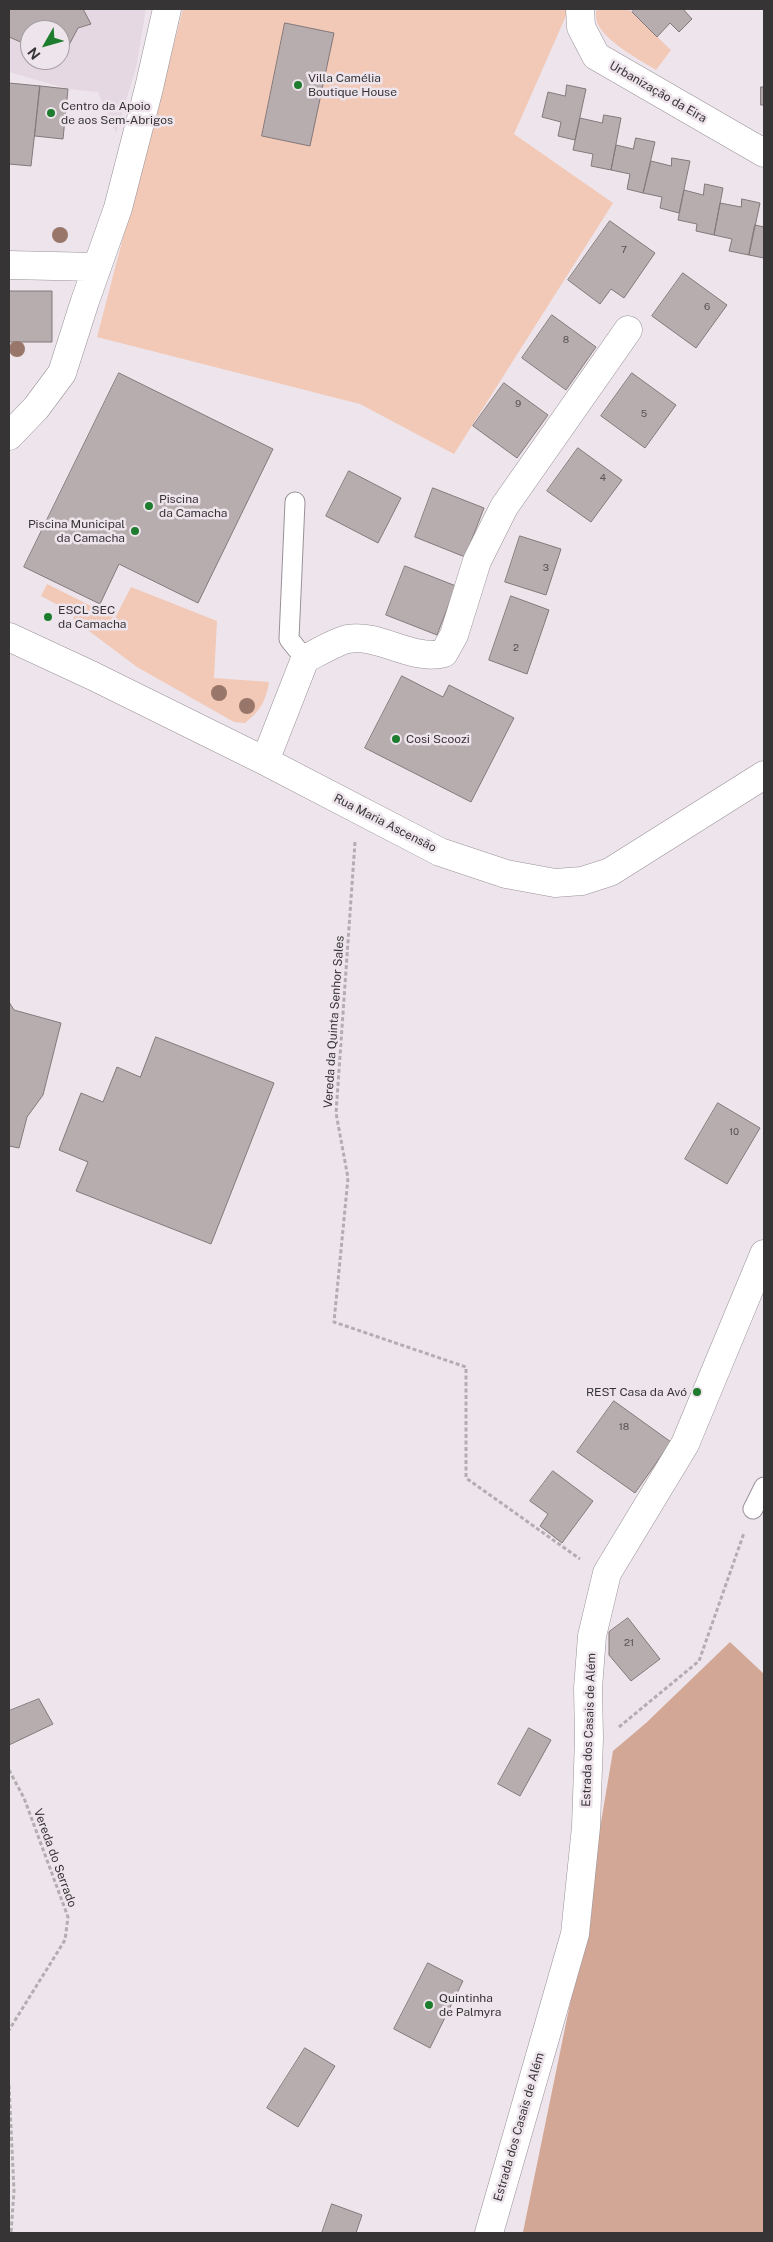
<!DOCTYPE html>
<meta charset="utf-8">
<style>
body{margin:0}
#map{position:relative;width:773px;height:2242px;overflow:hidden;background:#ede5eb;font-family:"Public Sans",sans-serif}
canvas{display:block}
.frame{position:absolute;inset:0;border:10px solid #373436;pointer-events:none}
.north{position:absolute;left:20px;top:20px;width:50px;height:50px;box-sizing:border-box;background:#ede5eb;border:1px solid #a49ea3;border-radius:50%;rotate:232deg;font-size:14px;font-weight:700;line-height:20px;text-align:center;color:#373436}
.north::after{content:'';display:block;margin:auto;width:18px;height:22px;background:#1d7c2d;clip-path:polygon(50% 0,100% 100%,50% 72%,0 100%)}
</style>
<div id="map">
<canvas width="773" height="2242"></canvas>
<div class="frame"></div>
<div class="north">N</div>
</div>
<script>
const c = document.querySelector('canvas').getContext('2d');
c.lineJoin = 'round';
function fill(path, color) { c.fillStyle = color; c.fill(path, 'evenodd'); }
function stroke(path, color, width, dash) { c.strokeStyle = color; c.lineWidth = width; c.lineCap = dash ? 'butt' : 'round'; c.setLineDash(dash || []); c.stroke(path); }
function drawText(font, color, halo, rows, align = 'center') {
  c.font = font + ' "Public Sans",sans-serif'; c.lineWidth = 5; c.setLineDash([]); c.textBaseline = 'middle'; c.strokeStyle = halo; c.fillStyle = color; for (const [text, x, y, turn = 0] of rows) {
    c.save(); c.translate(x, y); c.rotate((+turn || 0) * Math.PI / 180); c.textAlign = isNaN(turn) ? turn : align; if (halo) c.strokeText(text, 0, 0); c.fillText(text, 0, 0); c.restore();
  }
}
const built = new Path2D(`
 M9,9H146L136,68L116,133L98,92L68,89L9,72ZM30,30H60V60H30Z`);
const green = new Path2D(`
 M183,9H569L514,134L613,203L454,454L360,404L97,337Z
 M597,9H628L671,50L656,70C638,58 588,34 597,9Z
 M47,584L115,618L131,587L217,621L214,678L269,682C266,701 260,711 245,723L234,722L137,667L73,619L75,614L41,596Z`);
const forest = new Path2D(`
 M730,1642L764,1674V2233H525L523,2232L572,1994L613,1751L646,1723Z`);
const building = new Path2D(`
 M9,9H83L91,24L78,28L62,58L60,57V30H30V46L9,37Z
 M635,9H683L692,19L679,32L670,23L657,37L632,12Z
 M285,23L334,33L310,146L262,136Z
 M9,83L40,86L31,166L9,164Z
 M567,85L586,89L575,140L558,136L561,122L542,117L548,92L565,96Z
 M40,86L68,89L63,139L35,136Z
 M761,87H764V105H761Z
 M604,115L621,118L611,170L591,166L593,154L573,150L580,118L602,123Z
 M636,138L655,142L643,193L627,189L630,174L611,170L616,145L633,149Z
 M672,158L690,161L679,213L660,208L662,197L643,193L651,161L671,166Z
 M705,184L723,188L714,235L696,231L697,224L678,220L684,190L703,195Z
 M742,199L760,203L749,255L729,251L732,239L714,235L720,203L741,207Z
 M610,221L655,253L624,298L611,289L600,304L568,280Z
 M755,225L764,227V258L749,255Z
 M683,273L727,305L696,348L652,316Z
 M9,291H52V342H9Z
 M552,315L596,347L566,390L522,358Z
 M119,373L273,449L198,603L119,564L100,604L24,567Z
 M632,373L676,405L645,448L601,416Z
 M504,383L548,415L517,458L473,426Z
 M578,448L622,480L591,522L547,491Z
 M349,471L401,498L378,543L326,516Z
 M433,488L484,508L465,557L415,537Z
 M520,536L561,549L546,595L505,582Z
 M405,566L456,586L437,635L386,615Z
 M511,596L549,610L527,674L489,660Z
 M402,676L443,697L449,685L514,718L471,802L365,748Z
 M9,1002L14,1010L61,1023L43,1095L27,1117L19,1148L9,1146Z
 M156,1037L274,1083L211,1244L76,1191L88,1162L59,1150L81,1093L103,1102L117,1067L140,1077Z
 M718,1103L760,1128L727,1184L685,1159Z
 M614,1401L671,1442L635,1493L577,1452Z
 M553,1471L593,1501L562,1543L540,1526L548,1514L530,1501Z
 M628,1618L660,1659L631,1681L609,1655V1632Z
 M39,1699L53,1724L9,1745V1711Z
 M529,1728L551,1740L520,1796L498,1784Z
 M428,1963L463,1981L430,2048L394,2029Z
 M305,2048L335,2066L298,2127L267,2108Z
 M332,2204L362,2215L356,2233H322Z`);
const path = new Path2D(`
 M355,842L336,1113L348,1178L334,1322L466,1367V1478L580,1559
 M619,1727L699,1661L744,1533
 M9,1770L24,1798L68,1917L65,1940L9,2030
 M9,2085L14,2191L11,2233`);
const service = new Path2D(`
 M295,502L289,639L305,659
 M753,1509L764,1487`);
const minor = new Path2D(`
 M580,9L581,27L596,56L764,153
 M9,265L97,267
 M9,436L36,408L62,373L85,301L118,208L149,88L167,9
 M9,637L93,676L265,761L440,852L506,874L555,883L582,881L610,872L764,775
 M265,761L305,659C315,654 339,640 348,639C379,633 413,662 444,653L454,635L477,561L504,507L628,330
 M489,2233L575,1934L586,1827L589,1738L588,1688L592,1636L607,1573L685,1444L764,1254`);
const trees = [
 [60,235],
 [17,349],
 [219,693],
 [247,706]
];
const markers = [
 [298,85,5,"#1d7c2d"],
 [51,113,5,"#1d7c2d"],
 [149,506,5,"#1d7c2d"],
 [135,531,5,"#1d7c2d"],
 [48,617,5,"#1d7c2d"],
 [396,739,5,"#1d7c2d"],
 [697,1392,5,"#1d7c2d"],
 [429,2005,5,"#1d7c2d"]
];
const numberNames = [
 ["7",624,250],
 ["6",707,307],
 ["8",566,340],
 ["9",518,404],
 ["5",644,414],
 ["4",603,478],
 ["3",546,568],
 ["2",516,648],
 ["10",734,1132],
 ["18",624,1427],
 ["21",629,1643]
];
const poiNames = [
 ["Villa Camélia",308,78],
 ["Boutique House",308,92],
 ["Centro da Apoio",61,106],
 ["de aos Sem-Abrigos",61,120],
 ["Piscina",159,499],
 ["da Camacha",159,513],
 ["Piscina Municipal",125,524,"right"],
 ["da Camacha",125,538,"right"],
 ["ESCL SEC",58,610],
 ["da Camacha",58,624],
 ["Cosi Scoozi",406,739],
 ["REST Casa da Avó",687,1392,"right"],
 ["Quintinha",439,1998],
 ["de Palmyra",439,2012]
];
const streetNames = [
 ["Urbanização da Eira",658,92,30],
 ["Rua Maria Ascensão",385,823,27],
 ["Vereda da Quinta Senhor Sales",334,1022,-86],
 ["Estrada dos Casais de Além",589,1730,-88],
 ["Vereda do Serrado",55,1858,70],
 ["Estrada dos Casais de Além",519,2127,-74]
];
fill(built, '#e6d8e2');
fill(green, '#f2c8b7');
fill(forest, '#d3a795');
fill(building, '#b7adae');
stroke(building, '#83797a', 1);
stroke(service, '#999197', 21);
stroke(minor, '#999197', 29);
stroke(path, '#b3adb2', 3, [4, 2.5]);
stroke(service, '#fff', 19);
stroke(minor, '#fff', 28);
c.fillStyle = '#98776a';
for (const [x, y] of trees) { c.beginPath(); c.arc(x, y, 8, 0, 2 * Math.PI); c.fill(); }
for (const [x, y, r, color] of markers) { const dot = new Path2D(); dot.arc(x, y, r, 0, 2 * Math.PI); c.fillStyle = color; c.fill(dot); stroke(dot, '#ede5eb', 2); }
drawText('10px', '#575254', null, numberNames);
drawText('12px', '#373436', '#ede5eb', poiNames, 'left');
drawText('12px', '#373436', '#ede5eb', streetNames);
</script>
